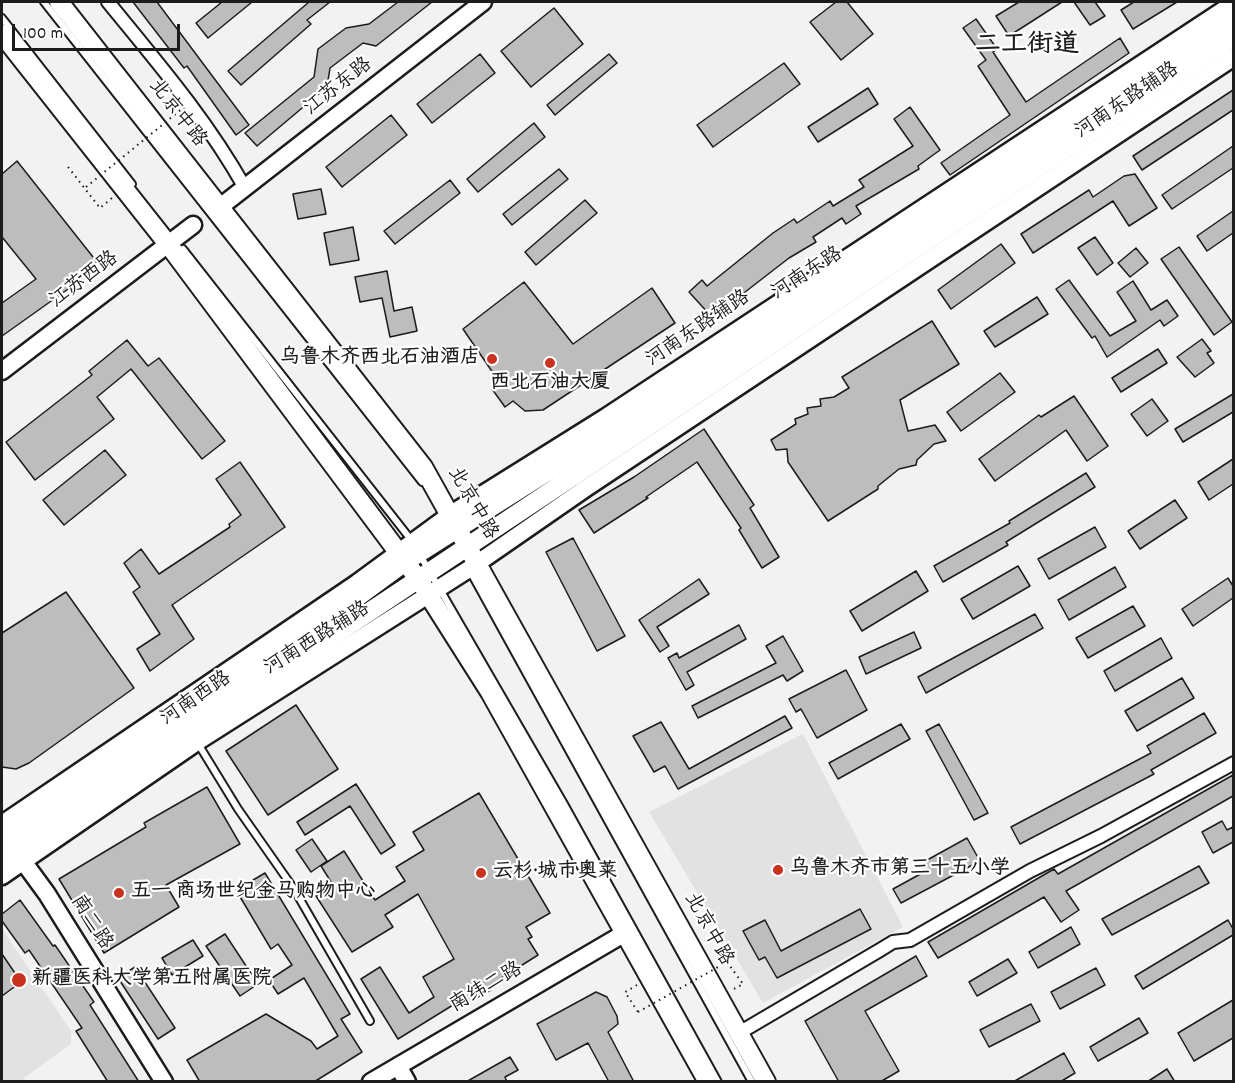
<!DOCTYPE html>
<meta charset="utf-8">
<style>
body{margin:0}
#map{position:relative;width:1235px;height:1083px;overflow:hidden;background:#f2f2f2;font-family:Dekko,sans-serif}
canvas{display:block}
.frame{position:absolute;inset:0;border:3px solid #1c1c1c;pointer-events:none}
.scale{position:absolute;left:12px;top:24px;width:168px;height:27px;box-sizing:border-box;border:3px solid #1c1c1c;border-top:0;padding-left:8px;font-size:18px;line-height:21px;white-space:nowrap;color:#1c1c1c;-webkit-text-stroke:4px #fff;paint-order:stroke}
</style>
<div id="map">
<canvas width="1235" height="1083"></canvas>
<div class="frame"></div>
<div class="scale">100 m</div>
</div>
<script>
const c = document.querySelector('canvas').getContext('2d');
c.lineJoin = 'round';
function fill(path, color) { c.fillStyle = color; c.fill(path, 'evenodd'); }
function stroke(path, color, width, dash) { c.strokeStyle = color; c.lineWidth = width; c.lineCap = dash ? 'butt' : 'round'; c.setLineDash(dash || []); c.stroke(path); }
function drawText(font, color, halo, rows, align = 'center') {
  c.font = font + ' Dekko,"LXGW WenKai TC",sans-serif'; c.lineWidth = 4.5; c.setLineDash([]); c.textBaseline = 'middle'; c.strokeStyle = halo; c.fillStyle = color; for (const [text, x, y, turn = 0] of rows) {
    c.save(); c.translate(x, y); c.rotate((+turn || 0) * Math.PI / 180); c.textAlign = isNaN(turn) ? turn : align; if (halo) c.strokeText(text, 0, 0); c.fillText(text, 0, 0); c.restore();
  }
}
const built = new Path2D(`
 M803,734L903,927L763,1003L649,812Z
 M2,929L71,1031V1044L24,1078L26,1081H2Z`);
const building = new Path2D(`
 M133,2H157L249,125L236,135L187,66L184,68Z
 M222,2H252L208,38L196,23Z
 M309,2H330L307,20L311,24L241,85L228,71Z
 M398,2H432L376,46L363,43L330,68L327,87L257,146L245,133L314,77L318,49L346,28L369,24Z
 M836,2H847L873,34L841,60L810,22Z
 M1019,2H1062L1009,36L996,16Z
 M1074,2H1095L1105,16L1090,25Z
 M1134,2H1177L1133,29L1121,10Z
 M554,8L583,44L531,87L501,51Z
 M976,19L997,49L993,52L1026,102L1120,38L1129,53L950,175L941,163L1010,115L978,66L986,60L963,28Z
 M480,54L495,73L432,123L417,104Z
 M609,54L617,63L555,115L547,105Z
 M784,63L800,84L713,147L697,125Z
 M868,88L878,104L818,142L808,127Z
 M1233,90V110L1142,170L1133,156Z
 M910,107L940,150L918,166L919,169L856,206L861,214L846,224L842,218L813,237L816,242L789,258L727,306L725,302L710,315L689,292L702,280L707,286L773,233L794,219L797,223L830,201L833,206L864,187L859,180L913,146L894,119Z
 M391,115L407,135L342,187L326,167Z
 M534,123L545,137L478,192L467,179Z
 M1233,146V168L1172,209L1162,195Z
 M17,161L97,262L76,280L78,282L2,336V303L36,279L2,237V174Z
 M559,169L568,179L512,225L503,214Z
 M1135,174L1157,208L1129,226L1113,201L1033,253L1021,234L1089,190L1093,197L1124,176Z
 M450,180L460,193L395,244L384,231Z
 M321,189L326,214L298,219L293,194Z
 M585,200L597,213L536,265L525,252Z
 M1233,211V233L1207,251L1197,236Z
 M353,227L359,260L330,265L324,233Z
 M1095,237L1113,263L1097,275L1078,248Z
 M1001,244L1015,263L951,309L938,290Z
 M1179,247L1232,322L1214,335L1161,259Z
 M1136,248L1148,263L1130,277L1118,263Z
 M387,271L394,311L412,307L417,331L390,337L382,298L360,302L355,277Z
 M1069,280L1110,336L1136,321L1117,292L1133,281L1151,310L1167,300L1178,316L1164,326L1160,320L1107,357L1095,336L1092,338L1056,289Z
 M524,282L573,344L652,288L675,323L543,410L525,411L513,401L505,407L492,389L500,383L463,329Z
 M1037,297L1048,314L995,347L984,331Z
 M932,321L959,364L900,400L908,431L935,425L946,441L934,444L917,460L916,465L899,469L878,486V489L828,521L788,462L787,449L776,450L771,440L796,424L795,419L808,414L807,408L821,406L820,399L834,397L849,388L842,377Z
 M1202,339L1211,351L1207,353L1214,363L1195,377L1177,357Z
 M127,340L148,366L159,358L225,441L202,459L131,369L97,397L114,419L35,480L6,442L92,375L89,371Z
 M1158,349L1167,363L1121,392L1112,378Z
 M1000,373L1015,392L961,431L947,412Z
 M1233,394V412L1183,442L1175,429Z
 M1074,396L1108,446L1087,461L1066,430L995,481L979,459L1039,415L1041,417Z
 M1152,399L1168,421L1147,436L1131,414Z
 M704,429L754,505L750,508L779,557L762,568L739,530L741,528L697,462L646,497L648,498L594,533L579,510L634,477Z
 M105,450L126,475L64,525L43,500Z
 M1233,459V484L1209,500L1198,482Z
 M240,462L285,527L172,605L194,639L150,671L137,649L160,634L133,592L140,587L124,563L141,549L159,574L230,527L229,524L241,515L216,479Z
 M1086,473L1095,487L1006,542L1008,545L943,582L934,566L1010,523L1009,521Z
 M1175,500L1187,518L1140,549L1128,531Z
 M1095,527L1106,547L1049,579L1038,559Z
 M573,538L625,636L597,651L546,552Z
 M1018,566L1030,586L973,619L961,599Z
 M1115,567L1126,587L1069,620L1058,600Z
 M916,571L928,591L862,631L850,611Z
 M1228,578L1233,586V598L1193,626L1182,609Z
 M699,579L709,594L657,627L669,646L660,652L639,620Z
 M66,592L134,688L29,763L16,769L2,767V633Z
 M1133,606L1145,626L1088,658L1076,638Z
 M1035,614L1043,628L926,693L918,677Z
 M739,625L746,639L687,672L694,685L686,690L668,658L677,653L679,658Z
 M914,632L921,648L866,674L859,657Z
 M783,636L803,671L787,681L783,675L698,718L692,706L776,663L766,646Z
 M1161,638L1172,658L1115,691L1104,671Z
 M846,670L867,710L817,738L801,709L796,712L789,699Z
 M1182,678L1194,698L1137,731L1125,711Z
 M296,705L338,769L268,815L226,751Z
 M1204,713L1216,733L1151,770L1154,774L1020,844L1011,827L1151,753L1147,746Z
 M785,716L792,728L678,789L665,766L654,772L633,736L661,722L689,769Z
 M901,724L910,739L838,779L829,763Z
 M939,724L988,813L974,820L926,731Z
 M1233,775V796L1066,891L1079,910L1061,922L1044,897L938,958L928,942L1054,869L1058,874Z
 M356,784L395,845L381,854L350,806L305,835L297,822Z
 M207,787L240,844L166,885L179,907L104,953L59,879L146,827L144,823Z
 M479,793L550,913L526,927L532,937L528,939L538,955L489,986L491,990L455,1009L453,1005L398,1039L361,979L380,967L409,1013L434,997L423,977L454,959L418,894L385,915L393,927L352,952L316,896L333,885L321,866L344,851L375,900L405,881L396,867L424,850L413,832Z
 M1222,821L1227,830L1233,827V842L1213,853L1202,832Z
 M967,838L980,861L901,903L893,889L924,872L920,864Z
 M312,839L327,861L311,872L296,850Z
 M1199,866L1209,883L1112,935L1102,919Z
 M265,873L350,1014L341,1019L362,1052L314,1082H200L187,1060L266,1014L311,1041L317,1049L338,1036L304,978L278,994L269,980L292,965L278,944L271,949L236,890Z
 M20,900L53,946L55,945L94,1002L90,1005L139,1082H108L76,1031L82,1028L29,950L25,953L2,921V914Z
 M860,909L871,929L777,978L765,957L759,960L743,931L765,920L781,951Z
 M1228,920L1233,929V935L1143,989L1135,976Z
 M1071,927L1080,944L1038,968L1029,952Z
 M225,934L258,984L240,996L206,946Z
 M193,940L203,956L172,975L162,958Z
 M2,954L21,982L2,996Z
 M916,956L927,976L865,1011L899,1071L880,1082H839L805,1021Z
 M1008,959L1017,973L977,996L969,982Z
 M135,967L175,1028L158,1039L118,978Z
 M1096,968L1105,985L1060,1009L1051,992Z
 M596,992L607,997L617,1016L618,1024L608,1032L634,1082H609L588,1043L556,1060L537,1024Z
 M1233,1000V1038L1194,1061L1178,1033Z
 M1031,1004L1040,1021L989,1047L980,1030Z
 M1139,1018L1148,1033L1098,1061L1090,1047Z
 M1064,1053L1075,1073L1060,1082H1013Z
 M510,1057L518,1070L505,1077L507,1082H466Z
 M1167,1069L1175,1082H1147Z`);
const path = new Path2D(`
 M68,167L100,208L112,198
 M727,962L743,984L732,990
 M637,985L625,992L638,1012`);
const lane = new Path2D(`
 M44,2L422,482
 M2,18L132,184
 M183,249L412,541
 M420,555L564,804L718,1082
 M470,571L752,1082
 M197,742L238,809L294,889L370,1021`);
const street = new Path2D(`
 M108,2C157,62 207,120 245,188
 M739,1033L880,950L893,942L910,940L1030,871L1101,836L1234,763`);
const secondary = new Path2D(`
 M220,207L483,2
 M2,371L193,225
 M2,824L357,583L451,514L606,417L1234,3
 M17,853L47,894L164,1082
 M2,876L197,742L469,569L586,488L1234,57
 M398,1066L407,1082
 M371,1082L625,933`);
const primary = new Path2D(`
 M59,2L423,467L766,1082
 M2,34L171,248L419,580L490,692L708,1082
 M2,840L272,660L405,562L637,415L1234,21
 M2,860L190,731L1234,37`);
const pathBridge = new Path2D(`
 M86,187L183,108
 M638,1012L727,962`);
const markers = [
 [492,359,6,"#c8321e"],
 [550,363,6,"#c8321e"],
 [778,870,6,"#c8321e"],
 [481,873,6,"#c8321e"],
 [119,893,6,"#c8321e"],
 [19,980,8,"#c8321e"]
];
const streetNames = [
 ["江苏东路",339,88,-38],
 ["河南东路辅路",1128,102,-34],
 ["北京中路",176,114,52],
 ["河南东路",808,275,-33],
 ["江苏西路",85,281,-37],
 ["河南东路辅路",699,330,-34],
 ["北京中路",471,504,60],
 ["河南西路辅路",318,640,-32],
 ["河南西路",197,700,-34],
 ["南二路",90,923,58],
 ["北京中路",707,930,61],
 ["南纬二路",487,989,-30]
];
const poiNames = [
 ["乌鲁木齐西北石油酒店",480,359,"right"],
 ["西北石油大厦",550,384,"center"],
 ["乌鲁木齐市第三十五小学",790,870],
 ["云杉·城市奥莱",493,873],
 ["五一 商场世纪金马购物中心",131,893],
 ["新疆医科大学第五附属医院",32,980]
];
const districtNames = [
 ["二工街道",1027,47]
];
fill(built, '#e2e2e2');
fill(building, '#bdbdbd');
stroke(building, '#1c1c1c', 1.5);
stroke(lane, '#1c1c1c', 10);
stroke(street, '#1c1c1c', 16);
stroke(secondary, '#1c1c1c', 21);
stroke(primary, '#1c1c1c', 22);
stroke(path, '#1c1c1c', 2, [1.5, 4.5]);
stroke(lane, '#fff', 6);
stroke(street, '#fff', 12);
stroke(secondary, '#fff', 16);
stroke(primary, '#fff', 18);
stroke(pathBridge, '#1c1c1c', 2, [1.5, 4.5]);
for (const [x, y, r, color] of markers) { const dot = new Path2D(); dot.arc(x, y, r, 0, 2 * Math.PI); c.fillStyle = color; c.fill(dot); stroke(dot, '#fff', 2); }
drawText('20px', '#1c1c1c', '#fff', streetNames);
drawText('bold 20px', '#1c1c1c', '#fff', poiNames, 'left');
drawText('bold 26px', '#1c1c1c', '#fff', districtNames);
</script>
